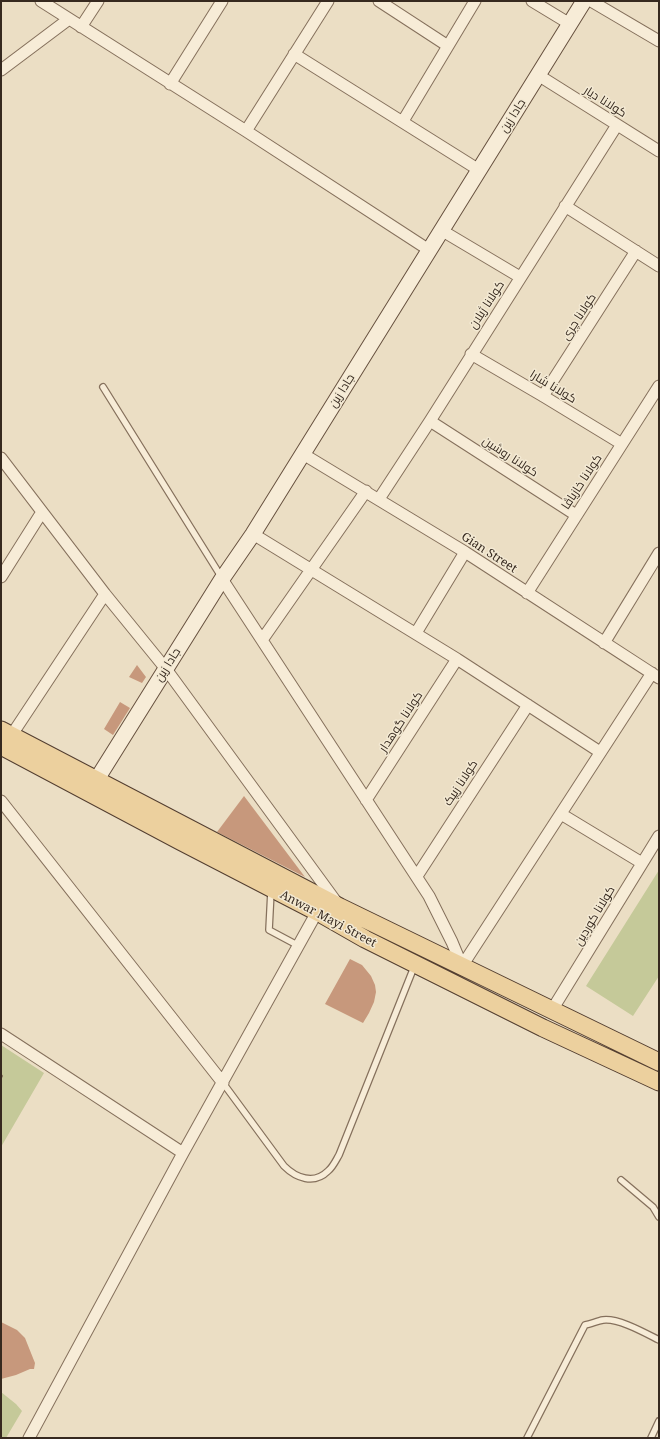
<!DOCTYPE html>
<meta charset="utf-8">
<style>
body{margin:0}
#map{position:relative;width:660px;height:1439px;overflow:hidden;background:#ebdec4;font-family:"Noto Serif",serif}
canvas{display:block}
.frame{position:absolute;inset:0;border:2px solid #36291f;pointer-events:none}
</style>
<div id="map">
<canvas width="660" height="1439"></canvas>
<div class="frame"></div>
</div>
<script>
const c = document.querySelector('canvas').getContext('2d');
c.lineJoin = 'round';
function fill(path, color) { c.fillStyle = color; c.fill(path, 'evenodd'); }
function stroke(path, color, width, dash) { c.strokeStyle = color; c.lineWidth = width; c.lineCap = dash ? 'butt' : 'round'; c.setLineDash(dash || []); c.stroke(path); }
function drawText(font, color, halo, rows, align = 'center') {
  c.font = font + ' "Noto Serif",Cairo,serif'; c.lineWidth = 3; c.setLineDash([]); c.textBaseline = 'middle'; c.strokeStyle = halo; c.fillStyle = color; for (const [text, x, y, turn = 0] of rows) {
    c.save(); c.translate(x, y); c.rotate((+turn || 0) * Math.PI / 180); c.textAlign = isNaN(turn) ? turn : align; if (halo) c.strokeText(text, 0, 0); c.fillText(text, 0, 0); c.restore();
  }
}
const green = new Path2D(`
 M659,870V976L633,1016L586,986Z
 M1,1045L44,1073L1,1147Z
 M1,1392L16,1404L22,1411L6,1438H1Z`);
const building = new Path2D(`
 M137,665L146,677L142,683L129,677Z
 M120,702L130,708L113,735L104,729Z
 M244,796L305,877L217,832Z
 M350,959L362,965L371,976L375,985L376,992L374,1002L369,1013L363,1023L325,1004Z
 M1,1322L17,1330L25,1338L35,1363L34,1369H30L16,1375L1,1379Z`);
const path = new Path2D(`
 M1,1075L2,1076L1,1078`);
const lane = new Path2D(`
 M103,387L222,578
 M271,891L269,930L299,946
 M223,1083L284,1166C296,1178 314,1185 328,1171C333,1167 336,1160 339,1155L414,967
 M621,1180L653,1207L659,1217
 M527,1438L585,1325C591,1324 597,1321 603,1320C619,1318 645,1333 659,1340
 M651,1438L659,1421`);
const street = new Path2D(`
 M41,1L246,131L429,250
 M379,1L448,46
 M532,1L570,24
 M591,1L659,41
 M81,27L98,1
 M294,54L479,170
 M1,70L69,19
 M538,75L659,151
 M170,84L222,1
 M403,121L475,1
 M246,131L328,1
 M565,206L659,266
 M441,230L520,277
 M471,354L543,396L622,444
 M543,396L636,251
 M430,421L576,515
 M303,454L465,552L659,678
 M1,458L105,594L166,669L337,903
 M379,499L430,421L617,125
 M253,534L457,659L600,752
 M1,577L42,512
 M222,579L429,896L452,942L462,966
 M527,593L659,386
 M416,633L465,552
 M262,640L366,491
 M604,643L659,553
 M11,736L105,594
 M366,800L457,659
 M1,801L223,1083
 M561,814L642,863
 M417,876L528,705
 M462,966L652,673
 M552,1010L659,836
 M1,1034L183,1153
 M29,1438L183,1153L317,912`);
const secondary = new Path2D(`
 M97,779L222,579L253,534L584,1`);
const primary = new Path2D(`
 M1,730L340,907L659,1062
 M1,746L180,841L323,915L365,939L543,1028L659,1082`);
const streetNames = [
 ["کولانا دیار",605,102,32],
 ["جادا زین",513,116,-58],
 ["کولانا ژیلان",487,305,-57],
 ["کولانا چری",579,317,-57],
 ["کولانا شارا",553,387,31],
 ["جادا زین",342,391,-58],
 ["کولانا روشین",510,457,33],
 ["کولانا خازیاڤا",582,482,-57],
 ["Gian Street",489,553,33],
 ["جادا زین",168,665,-58],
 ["کولانا گوهدار",401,722,-57],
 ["کولانا زیپک",461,783,-57],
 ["کولانا کوردین",595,916,-59],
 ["Anwar Mayi Street",328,919,28]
];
fill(green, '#c5c999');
fill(building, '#c7987c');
stroke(lane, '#85705c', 8);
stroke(street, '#85705c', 13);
stroke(secondary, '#67513f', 17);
stroke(primary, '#533e30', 19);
stroke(path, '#85705c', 2, [3, 2]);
stroke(lane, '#f7ecd7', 5.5);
stroke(street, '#f7ecd7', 11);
stroke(secondary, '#f7ecd7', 15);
stroke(primary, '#ecd09e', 17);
drawText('12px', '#36291f', '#f3e9d3', streetNames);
</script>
